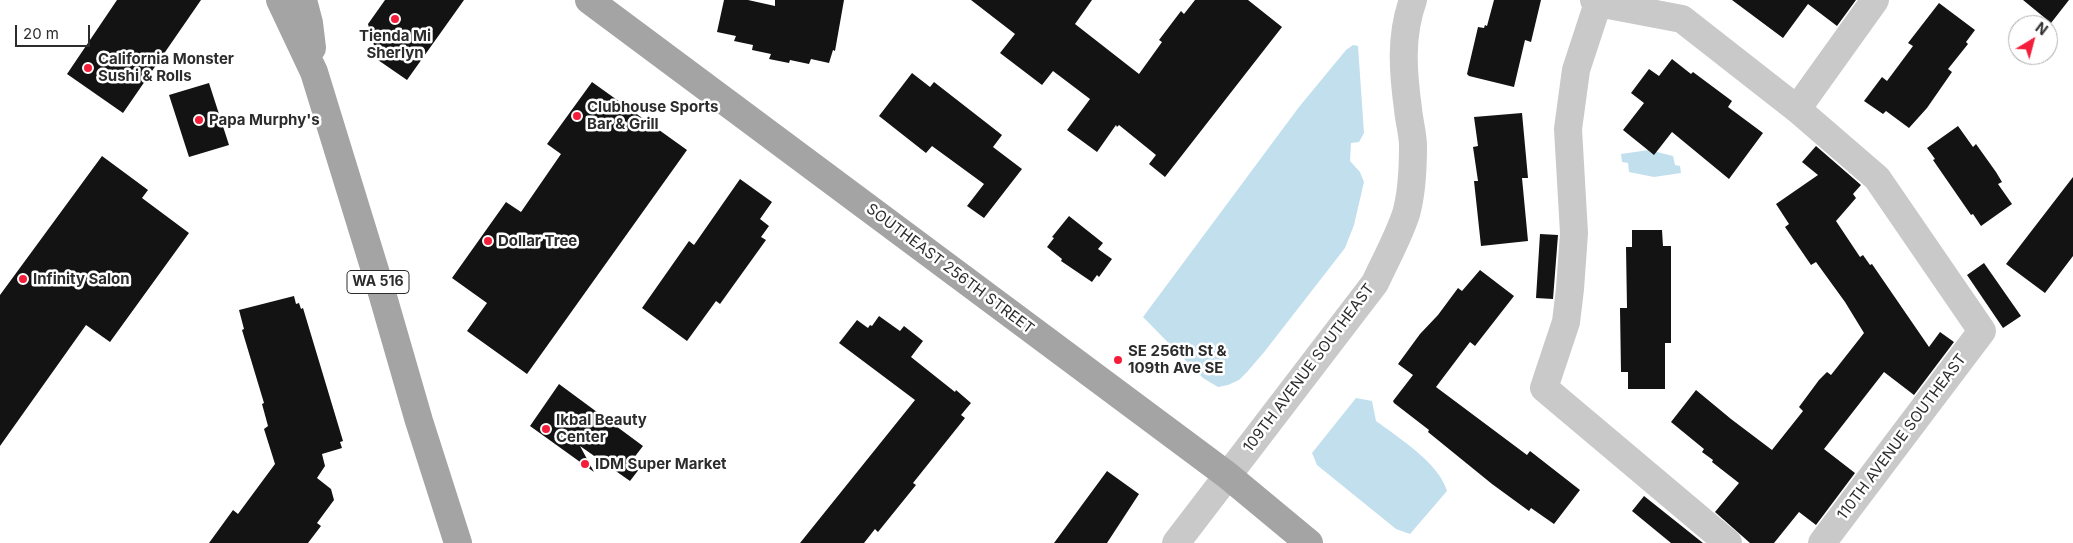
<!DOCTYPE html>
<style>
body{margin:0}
#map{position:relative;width:2073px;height:543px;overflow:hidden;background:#fff;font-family:Inter,sans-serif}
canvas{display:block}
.north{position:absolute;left:2008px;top:15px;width:50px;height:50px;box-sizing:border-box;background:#fff;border:1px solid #ababab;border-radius:50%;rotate:37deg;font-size:14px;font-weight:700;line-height:20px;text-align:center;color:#2c2c2c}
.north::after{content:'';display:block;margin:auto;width:18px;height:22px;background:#f41d3a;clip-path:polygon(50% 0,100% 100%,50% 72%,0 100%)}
.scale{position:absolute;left:15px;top:25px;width:75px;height:22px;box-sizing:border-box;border:2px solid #2c2c2c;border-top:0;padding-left:6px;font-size:15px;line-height:18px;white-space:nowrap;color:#2c2c2c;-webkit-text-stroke:4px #fff;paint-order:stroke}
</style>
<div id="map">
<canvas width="2073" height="543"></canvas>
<div class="north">N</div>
<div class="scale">20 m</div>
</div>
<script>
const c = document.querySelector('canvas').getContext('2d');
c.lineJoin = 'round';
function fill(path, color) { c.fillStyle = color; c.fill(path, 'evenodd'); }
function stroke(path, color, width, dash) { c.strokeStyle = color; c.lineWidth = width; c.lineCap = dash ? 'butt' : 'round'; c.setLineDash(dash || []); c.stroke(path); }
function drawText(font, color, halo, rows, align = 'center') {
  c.font = font + ' Inter,sans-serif'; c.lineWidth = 5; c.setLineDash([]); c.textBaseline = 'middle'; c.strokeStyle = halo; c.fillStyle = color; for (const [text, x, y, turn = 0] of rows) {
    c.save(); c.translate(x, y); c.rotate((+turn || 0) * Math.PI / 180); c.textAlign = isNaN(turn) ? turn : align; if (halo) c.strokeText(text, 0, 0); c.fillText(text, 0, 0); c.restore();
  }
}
const water = new Path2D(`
 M1353,45L1358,46L1364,133L1359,142L1351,143L1350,161L1360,172L1364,182L1354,225L1345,248L1265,351L1247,372L1239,380L1228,385L1218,387L1203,378L1143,317L1299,107L1346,50Z
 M1649,150L1673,156L1675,165L1680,166L1681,173L1654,177L1629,172L1628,163L1622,162L1621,154Z
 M1356,398L1372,401L1376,421C1399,438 1439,463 1447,491L1410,534L1396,529L1317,465L1312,453Z`);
const building = new Path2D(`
 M117,0H201L123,113L67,74Z
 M385,0H464L407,80L378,60L368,24Z
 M724,0H748L775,6V0H844L835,51L833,50L829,63L811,59L809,64L790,60L789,63L769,59L771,54L752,50L753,45L734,41L736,36L717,32Z
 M971,0H1092L1075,24L1139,74L1162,42L1159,40L1181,11L1184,14L1195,0H1248L1282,27L1165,177L1149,164L1156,155L1119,125L1117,127L1116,125L1097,152L1067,130L1090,99L1053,71L1042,85L1000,53L1015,34Z
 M1494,0H1541L1531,42L1525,40L1514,87L1469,76L1467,74L1478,27L1484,28L1485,25L1487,26Z
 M1732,0H1856L1837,26L1808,4L1783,38Z
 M2023,0H2069L2051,23Z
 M1939,3L1975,30L1966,42L1968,44L1948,69L1952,72L1927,108L1909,128L1886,111L1883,114L1864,101L1882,77L1887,81L1913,46L1908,43Z
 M1672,59L1691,74L1693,72L1732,101L1728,107L1763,133L1729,179L1672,132L1654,155L1623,130L1644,103L1631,93L1649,69L1659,76Z
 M912,73L930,87L934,82L1002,135L993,147L1022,169L984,218L967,206L984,184L932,146L926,153L879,116Z
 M592,82L687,150L527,374L467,331L487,303L452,278L506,202L521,212L561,154L547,144Z
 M209,83L229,145L189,157L169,95Z
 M1522,113L1528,178H1522L1528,241L1481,246L1474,181H1478L1473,147L1478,146L1474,117Z
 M1958,126L1973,147L1976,144L1996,172L2002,182L1998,184L2012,204L1981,226L1973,214L1971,215L1933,160L1935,159L1927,148Z
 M1816,146L1861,185L1853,194L1856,198L1836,221L1860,257L1863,255L1870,265L1872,264L1929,347L1940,332L1954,342L1914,395L1884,372L1824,449L1855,473L1816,525L1799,512L1774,543H1750L1715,512L1739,483L1712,462L1713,460L1702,452L1704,449L1671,422L1696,390L1731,419L1772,450L1803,411L1799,407L1819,380L1827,372L1831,375L1864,333L1845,302L1816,262L1811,265L1785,227L1789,224L1776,204L1818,175L1802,162Z
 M102,156L148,190L142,198L189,233L110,342L86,325L0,446V295Z
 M2073,177V256L2045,293L2006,264Z
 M740,179L772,202L760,219L769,226L761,237L766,240L720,304L716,301L687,341L642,308L689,241L694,245Z
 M1069,216L1103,243L1098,249L1112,259L1099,277L1097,275L1092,282L1061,261L1062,259L1047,247L1054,238L1052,237Z
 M1632,230H1662L1663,246H1671V343H1665V389H1628V372H1621L1620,308H1627L1626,247H1632Z
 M1540,234L1558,235L1553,299L1536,298Z
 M1984,263L2021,316L2003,328L1967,275Z
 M1480,270L1514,296L1475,346L1470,342L1436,387L1527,455L1530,451L1580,490L1554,524L1531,508L1529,511L1492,484L1428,432L1429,430L1394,403L1393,401L1413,375L1398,364L1420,334L1438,315L1458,288L1462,291Z
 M294,296L296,304L299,303L301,309L303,308L343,441L340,442L342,448L322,454L325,466L317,478L331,489L334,500L317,523L321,526L308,543H209L233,510L238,514L275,464L264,429L268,426L262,404L264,403L242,330L244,329L239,310Z
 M879,316L900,331L904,326L923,341L911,357L955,392L956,390L971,403L961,415L965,418L913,483L916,485L878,532L875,529L864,543H800L915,400L839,343L857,320L868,328L870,325L872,326Z
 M559,384L643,446L633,459L643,464L630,481L580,446L594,472L530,426Z
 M1107,471L1139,494L1107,543H1054Z
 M1644,496L1703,543H1671L1632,511Z`);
const minor = new Path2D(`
 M1594,0L1598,3L1682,19L1797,109L1877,178L1982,331L1822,543
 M1598,3L1576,70L1568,129L1574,233L1570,289L1566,322L1544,388L1728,543
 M1797,109L1875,0
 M1176,543L1375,283C1385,261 1398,238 1406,214C1412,193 1413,168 1413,146C1413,134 1409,121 1408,109C1403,72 1400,36 1413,0`);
const major = new Path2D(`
 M280,0L314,72L382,293L419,421L458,543
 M303,0L309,23L312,48
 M589,0L1227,475L1309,543`);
const markers = [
 [395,19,5,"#f41d3a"],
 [88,68,5,"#f41d3a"],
 [577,116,5,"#f41d3a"],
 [199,120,5,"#f41d3a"],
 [488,241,5,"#f41d3a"],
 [23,279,5,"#f41d3a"],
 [1118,360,5,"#f41d3a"],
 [546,429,5,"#f41d3a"],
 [585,464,5,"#f41d3a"]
];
const shields = [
 [378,282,62]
];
const shieldNames = [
 ["WA 516",378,282]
];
const poiNames = [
 ["Tienda Mi",395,36,"center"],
 ["Sherlyn",395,53,"center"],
 ["California Monster",98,59],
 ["Sushi & Rolls",98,76],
 ["Clubhouse Sports",587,107],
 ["Bar & Grill",587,124],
 ["Papa Murphy's",209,120],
 ["Dollar Tree",498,241],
 ["Infinity Salon",33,279],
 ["SE 256th St &",1128,351],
 ["109th Ave SE",1128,368],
 ["Ikbal Beauty",556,420],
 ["Center",556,437],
 ["IDM Super Market",595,464]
];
const streetNames = [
 ["SOUTHEAST 256TH STREET",950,269,37],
 ["109TH AVENUE SOUTHEAST",1309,368,-53],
 ["110TH AVENUE SOUTHEAST",1902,437,-53]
];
fill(water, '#c2dfee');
fill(building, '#131313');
stroke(minor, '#c9c9c9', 28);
stroke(major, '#a4a4a4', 28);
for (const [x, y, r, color] of markers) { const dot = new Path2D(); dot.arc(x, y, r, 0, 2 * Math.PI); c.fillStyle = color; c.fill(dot); stroke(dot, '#fff', 2); }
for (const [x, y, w] of shields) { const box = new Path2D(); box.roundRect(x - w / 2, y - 11.5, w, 23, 4); c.fillStyle = '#fff'; c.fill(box); stroke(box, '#2c2c2c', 1); }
drawText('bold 14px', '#2c2c2c', null, shieldNames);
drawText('bold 15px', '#2c2c2c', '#fff', poiNames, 'left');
drawText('15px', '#2c2c2c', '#fff', streetNames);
</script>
